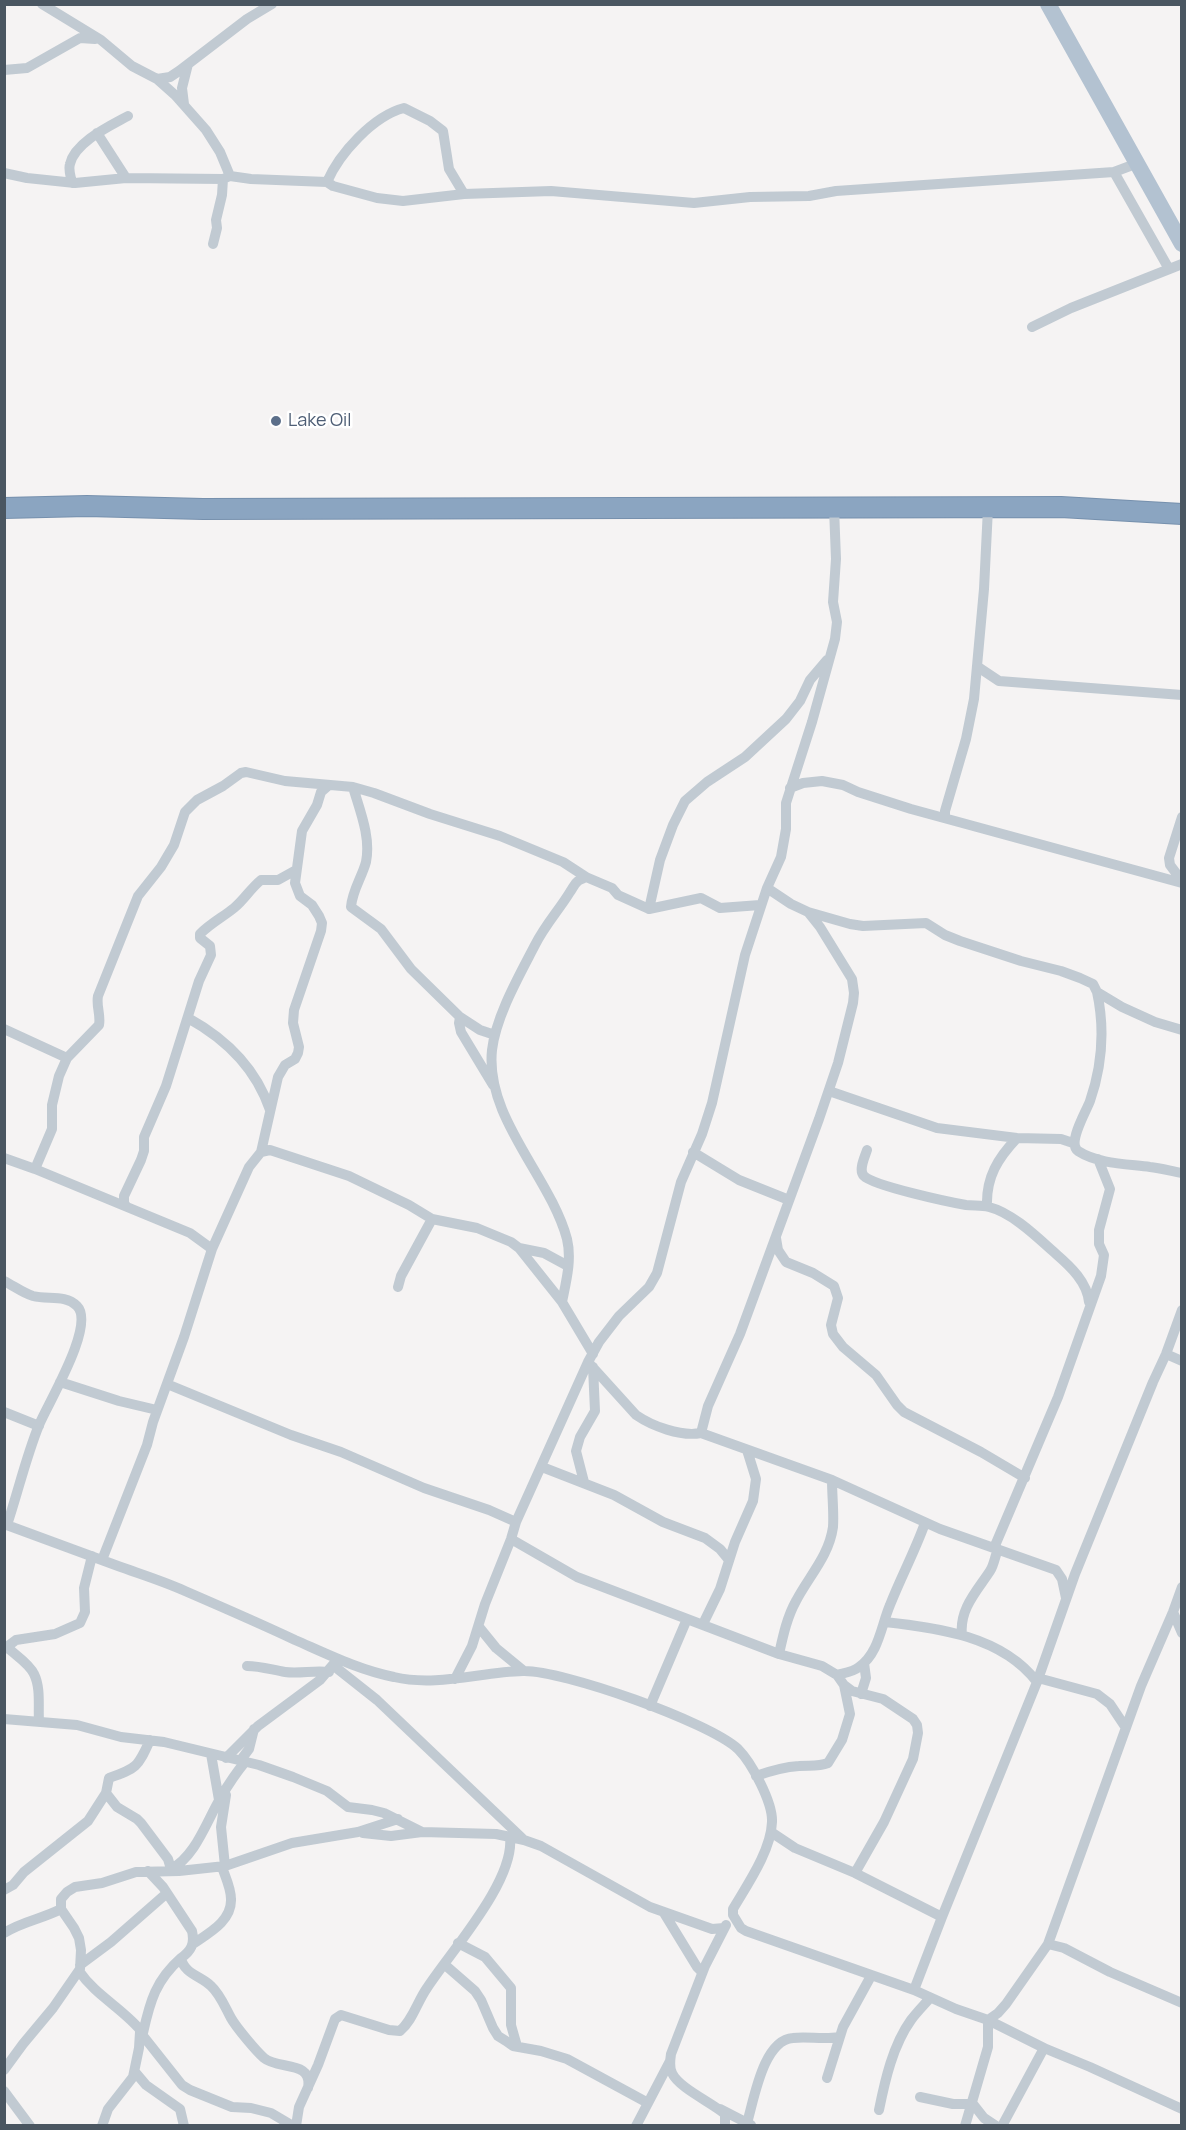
<!DOCTYPE html>
<style>
body{margin:0}
#map{position:relative;width:1186px;height:2130px;overflow:hidden;background:#f5f3f3;font-family:Manrope,sans-serif}
canvas{display:block}
.frame{position:absolute;inset:0;border:6px solid #4a5661;pointer-events:none}
</style>
<div id="map">
<canvas width="1186" height="2130"></canvas>
<div class="frame"></div>
</div>
<script>
const c = document.querySelector('canvas').getContext('2d');
c.lineJoin = 'round';
function stroke(path, color, width, dash) { c.strokeStyle = color; c.lineWidth = width; c.lineCap = dash ? 'butt' : 'round'; c.setLineDash(dash || []); c.stroke(path); }
function drawText(font, color, halo, rows, align = 'center') {
  c.font = font + ' Manrope,sans-serif'; c.lineWidth = 5; c.setLineDash([]); c.textBaseline = 'middle'; c.strokeStyle = halo; c.fillStyle = color; for (const [text, x, y, turn = 0] of rows) {
    c.save(); c.translate(x, y); c.rotate((+turn || 0) * Math.PI / 180); c.textAlign = isNaN(turn) ? turn : align; if (halo) c.strokeText(text, 0, 0); c.fillText(text, 0, 0); c.restore();
  }
}
const street = new Path2D(`
 M42,4L101,40L132,66L157,79L175,95L206,130L220,152L230,176
 M4,70L27,68L80,38L95,39
 M157,79L170,77L179,71L247,19L272,4
 M184,104L182,88L188,64
 M97,133L126,178
 M1114,172L1169,269
 M4,173L27,178L75,183L126,178L223,179L230,176L251,179L327,182L333,186L377,198L403,201L464,194L551,191L694,203L750,197L809,196L836,191L1114,172L1138,163
 M327,182C339,154 373,116 404,108L430,121L443,131L449,169L464,194
 M72,183C71,177 68,170 70,164C75,142 110,126 128,116
 M213,244L217,228L216,220L222,195L223,179
 M1032,327L1071,308L1182,264
 M978,667L999,681L1182,695
 M353,787C360,811 371,837 366,862C362,877 352,891 351,907L381,929L411,969L460,1017L480,1030L495,1035
 M790,788L803,783L822,781L843,785L858,792L911,809L1182,883
 M1182,817L1169,858L1170,865L1182,881
 M945,818V811L966,739L974,699L984,589L988,508
 M649,909L660,860L673,825L685,801L707,782L745,757L786,719L800,701L810,680L827,660
 M808,912L850,924L863,926L926,923L945,935L960,941L1021,961L1061,971L1080,978L1093,984L1097,992L1122,1007L1155,1022L1182,1030
 M1097,992C1105,1029 1102,1066 1090,1101C1086,1112 1067,1143 1078,1151C1098,1164 1128,1164 1150,1167C1160,1168 1171,1171 1182,1173
 M460,1017L459,1023L461,1032L493,1085
 M188,1018C226,1039 256,1068 270,1110
 M4,1029L67,1058
 M829,1091L937,1128L1017,1138L1061,1139L1073,1143
 M867,1150C865,1157 858,1170 864,1176C874,1186 949,1202 966,1205C973,1206 982,1205 989,1207C1013,1213 1038,1238 1056,1254C1071,1267 1087,1282 1089,1302
 M261,1152L278,1077L285,1065L295,1059L298,1053L299,1047L293,1023L294,1010L321,931L322,923L319,916L312,905L300,896L295,883L302,831L317,805L321,792L329,785
 M693,1152L739,1180L789,1200
 M4,1158L35,1169L190,1233L212,1249
 M35,1169L52,1129V1105L59,1076L67,1058L99,1025C101,1015 96,1006 98,996L138,896L161,867L174,845L185,812L197,800L223,786L241,773L246,772L285,781L353,787L374,793L430,814L500,836L563,862L586,877
 M126,1206L124,1203V1196L141,1160L144,1151V1137L166,1086L199,981L211,955L210,946L200,938V934C211,923 223,917 234,908C244,900 250,889 261,880H278L296,870
 M987,1206C986,1177 998,1158 1017,1138
 M776,1238L778,1250L786,1262L813,1273L834,1286L838,1298L831,1325L833,1334L843,1347L876,1375L897,1405L904,1412L981,1452L1025,1478
 M519,1248L544,1253L568,1266
 M4,1281C14,1286 23,1293 33,1296C48,1300 65,1294 77,1306C96,1325 48,1403 39,1425C26,1457 18,1492 7,1525
 M398,1287L401,1276L432,1219
 M562,1302C566,1282 572,1260 567,1239C550,1176 485,1118 492,1050C496,1016 519,976 535,945C545,925 559,910 570,892C573,888 574,884 578,881C579,880 585,878 586,877L612,888L618,895L649,909L701,898L720,908L760,905
 M1166,1354L1182,1361
 M588,1362L636,1415C652,1426 681,1437 701,1433L832,1480L940,1529L1056,1570L1062,1579L1066,1598
 M60,1382L119,1401L157,1410
 M167,1384L291,1435L341,1452L424,1488L489,1510L516,1522
 M4,1412L39,1426
 M701,1433L708,1406L740,1334L819,1119L838,1063L853,1003L854,993L852,979L820,927L808,912L791,904L767,888
 M542,1467L614,1495L663,1522L705,1538L720,1549L729,1560
 M584,1482L576,1451L580,1437L595,1411L593,1367
 M4,1524C42,1538 80,1552 118,1566C140,1574 163,1581 185,1591C222,1607 259,1623 295,1640C327,1654 359,1670 394,1677C437,1687 480,1672 523,1671C563,1670 709,1722 738,1749C752,1763 773,1803 772,1822C771,1851 747,1885 733,1909V1915L741,1928L746,1931L914,1990L956,2009L988,2020L1044,2048L1090,2067L1182,2109
 M511,1539L577,1577L779,1654L822,1666L837,1675L844,1685L852,1691L883,1699L913,1719L917,1725L918,1733L913,1759L884,1822L855,1873
 M994,1548L1058,1397L1101,1276L1104,1255L1099,1244V1230L1110,1189L1098,1159
 M102,1560L147,1445L153,1422L184,1337L212,1249L249,1167L261,1152L270,1150L349,1176L409,1205L432,1219L477,1228L511,1242L519,1248L562,1302L593,1354
 M1173,1612L1182,1633
 M885,1622C938,1628 1002,1636 1037,1682
 M703,1624L720,1589L735,1542L753,1501L756,1479L747,1450
 M479,1627L496,1648L524,1671
 M962,1635C959,1609 977,1591 990,1571C994,1565 995,1556 998,1549
 M7,1647C15,1655 29,1663 34,1674C41,1688 38,1707 39,1722
 M4,1649L16,1640L55,1634L80,1623L85,1612L84,1588L92,1556
 M779,1654C783,1636 787,1617 796,1601C809,1576 829,1556 833,1527C834,1512 832,1495 832,1480
 M247,1666C261,1666 272,1670 285,1672C300,1674 314,1670 329,1672
 M334,1666L377,1700L522,1838
 M837,1675C844,1673 853,1672 859,1667C879,1653 881,1626 890,1605C901,1577 915,1551 925,1523
 M1038,1678L1097,1694L1110,1704L1126,1728
 M455,1679L472,1646L485,1604L511,1539L516,1522L588,1362L599,1342L619,1316L649,1287L657,1273L681,1182L702,1134L712,1103L745,955L767,888L781,857L786,829V803L812,722L835,639L837,622L833,602L836,559L834,508
 M861,1694L866,1678L864,1663
 M650,1706L687,1619
 M4,1719L77,1725L121,1737L164,1742L259,1765L293,1777L327,1791L348,1807L372,1810L384,1813L422,1832L496,1834L524,1840L541,1846L650,1907L712,1929L724,1928
 M211,1754L219,1800
 M226,1758L258,1726L320,1680L337,1660
 M240,1761L249,1749L254,1729
 M756,1776C770,1771 784,1767 799,1766C809,1765 818,1767 828,1763L842,1740L850,1714L844,1685
 M106,1793L117,1807L137,1819L141,1823L168,1859L171,1869
 M771,1832L795,1848L855,1873L942,1917
 M363,1833L391,1836L422,1832
 M225,1866L221,1827L226,1795
 M148,1871L163,1887L192,1931C195,1944 191,1951 181,1958C184,1974 201,1976 211,1986C220,1994 225,2007 231,2018C236,2027 256,2051 264,2058C278,2070 313,2060 308,2088
 M171,1871V1869C196,1856 207,1820 221,1797C228,1785 236,1773 245,1762
 M4,1890L13,1885L24,1872L88,1821L106,1793L109,1778C136,1769 138,1767 150,1740
 M664,1913L697,1967L702,1972
 M4,1933C23,1921 42,1919 61,1909
 M458,1943L485,1957L511,1988V2025L517,2046
 M193,1944C209,1933 232,1921 231,1899C231,1888 225,1876 222,1867
 M1048,1944L1064,1948L1110,1972L1182,2003
 M444,1964L475,1991L481,2000L493,2028L498,2036L506,2041L513,2046L541,2051L567,2059L648,2103
 M80,1965L111,1942L167,1893
 M79,1971C96,1996 124,2009 143,2033
 M914,1990L942,1917L1037,1682L1075,1574L1153,1382L1166,1354L1182,1310
 M988,2020L998,2013L1006,2004L1048,1944L1141,1686L1173,1612L1182,1587
 M140,2032L182,2085L190,2090L232,2107L251,2108L271,2113L293,2126
 M4,2070L23,2044L53,2008L80,1969L81,1950L79,1938L74,1928L61,1909V1899L67,1892L75,1887L102,1883L136,1872L179,1871L225,1866L292,1843L358,1832L398,1819
 M135,2072L146,2085L180,2109L184,2126
 M827,2078L843,2027L871,1976
 M4,2091L30,2126
 M920,2097L953,2104H973L984,2118L996,2126
 M720,2109L751,2125
 M879,2110C885,2080 893,2045 911,2020C917,2012 924,2005 930,1998
 M747,2123C754,2100 763,2040 793,2038C808,2036 823,2040 839,2037
 M102,2126L108,2109L133,2077L139,2048L140,2032L143,2033C150,2001 156,1980 181,1958
 M296,2126L299,2107L318,2065L335,2019L341,2015L389,2030L400,2031C413,2020 417,2002 427,1988C451,1951 515,1881 510,1837
 M636,2126L670,2061
 M725,2126V2114C711,2102 679,2088 672,2073C669,2067 670,2061 671,2054L705,1966L726,1925
 M965,2126L988,2047V2020
 M1002,2126L1044,2048`);
const primary = new Path2D(`
 M1048,4L1182,244`);
const highway = new Path2D(`
 M4,508L87,506L203,509L1061,507L1182,514`);
const markers = [
 [276,421,6,"#5c6f8a"]
];
const serviceNames = [
 ["Lake Oil",288,421]
];
stroke(highway, '#7690ad', 22);
stroke(street, '#c1cad2', 10);
stroke(primary, '#b3c2d1', 16);
stroke(highway, '#8ba5c1', 20);
for (const [x, y, r, color] of markers) { const dot = new Path2D(); dot.arc(x, y, r, 0, 2 * Math.PI); c.fillStyle = color; c.fill(dot); stroke(dot, '#fff', 2); }
drawText('18px', '#4e5e75', '#fff', serviceNames, 'left');
</script>
